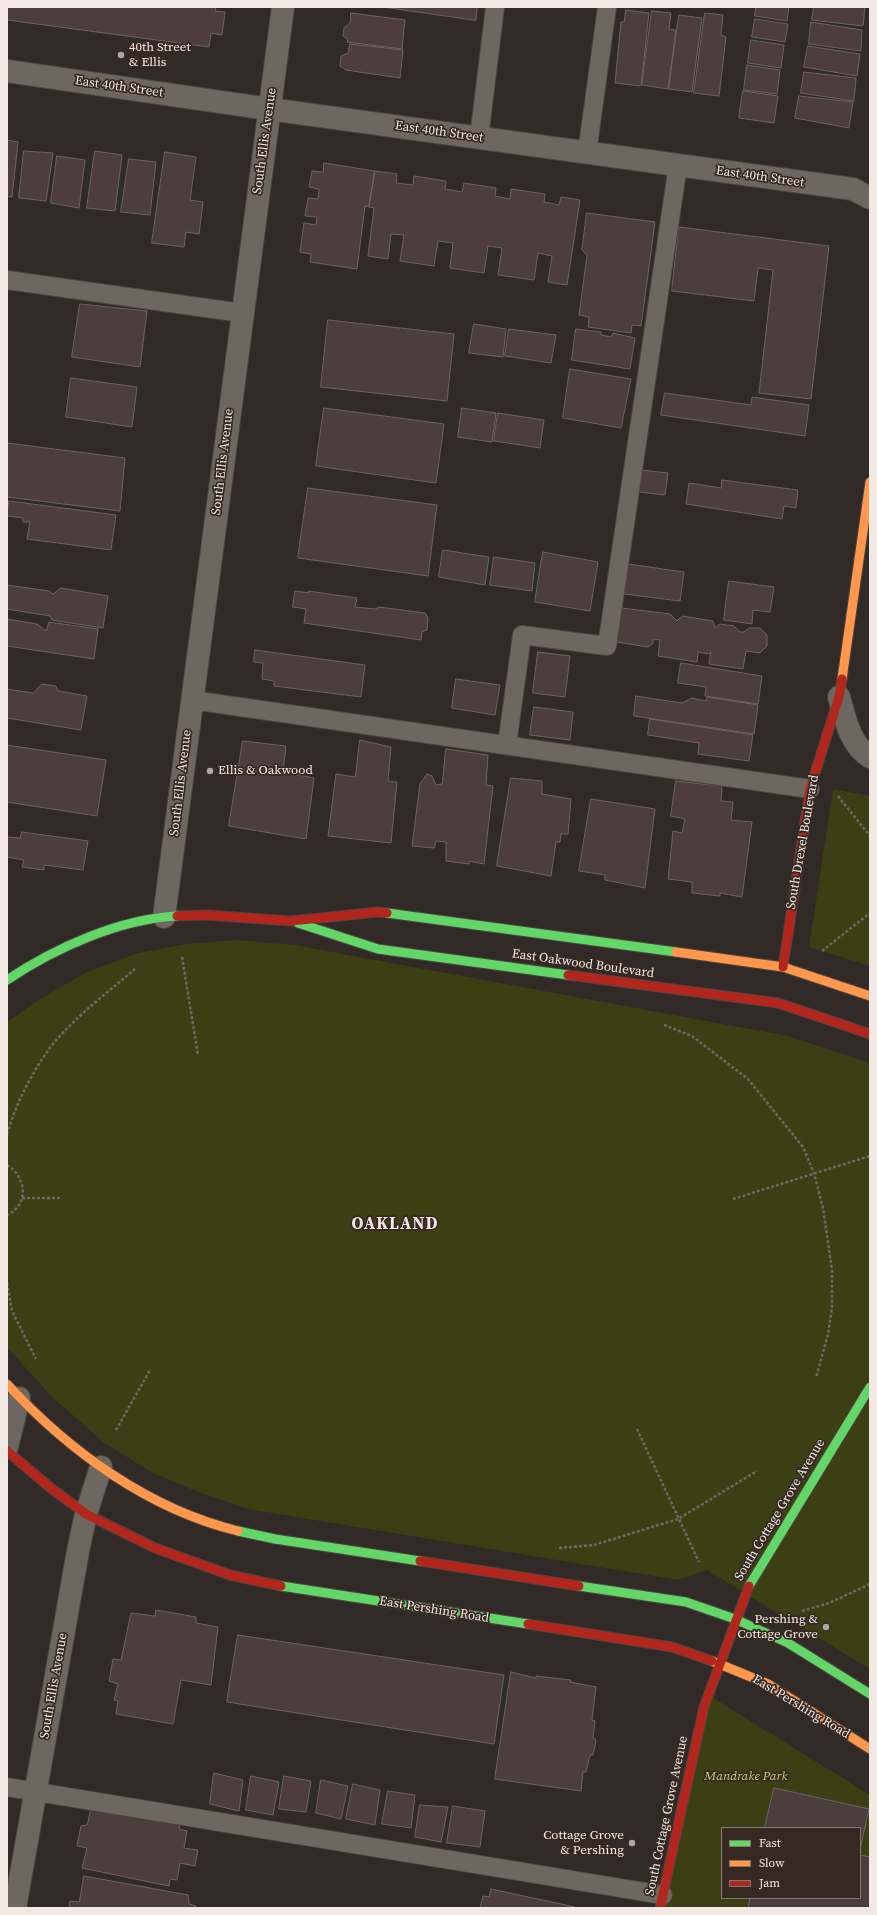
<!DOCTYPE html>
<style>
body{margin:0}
#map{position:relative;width:877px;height:1915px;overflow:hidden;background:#322a27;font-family:"Source Serif 4",serif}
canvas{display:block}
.frame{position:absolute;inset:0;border:8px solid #f2e9e4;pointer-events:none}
.legend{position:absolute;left:721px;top:1827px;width:140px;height:72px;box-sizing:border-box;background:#372922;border:1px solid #827670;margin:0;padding:5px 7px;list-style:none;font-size:12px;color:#f2e9e4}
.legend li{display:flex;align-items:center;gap:8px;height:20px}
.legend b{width:20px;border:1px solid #827670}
</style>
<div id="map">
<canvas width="877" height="1915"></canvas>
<div class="frame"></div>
<ul class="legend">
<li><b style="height:5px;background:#63d668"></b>Fast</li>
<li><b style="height:5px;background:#ff974d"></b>Slow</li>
<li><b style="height:5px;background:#b3261e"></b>Jam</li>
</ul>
</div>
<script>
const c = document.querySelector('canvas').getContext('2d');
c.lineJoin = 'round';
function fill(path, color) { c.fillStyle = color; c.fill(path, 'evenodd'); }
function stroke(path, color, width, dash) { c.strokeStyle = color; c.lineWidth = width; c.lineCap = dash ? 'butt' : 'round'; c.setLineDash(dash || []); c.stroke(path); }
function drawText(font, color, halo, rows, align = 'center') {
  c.font = font + ' "Source Serif 4",serif'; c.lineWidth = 3.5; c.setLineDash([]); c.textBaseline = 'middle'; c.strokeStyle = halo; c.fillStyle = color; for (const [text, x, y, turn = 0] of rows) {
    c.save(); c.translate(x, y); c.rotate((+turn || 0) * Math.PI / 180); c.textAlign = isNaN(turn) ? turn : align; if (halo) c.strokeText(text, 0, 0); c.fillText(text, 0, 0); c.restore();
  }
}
const green = new Path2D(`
 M833,789L870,796V966L809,947Z
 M236,940L294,945L788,1036L870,1063V1669L707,1570L678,1580L248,1509L198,1492L149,1471L102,1441L49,1394L7,1347V1022L38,1000L85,973L138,953L187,944Z
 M710,1696L870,1795V1908H664ZM722,1828H860V1898H722Z`);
const building = new Path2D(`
 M7,7H216L215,11L225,12L222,35L211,33L209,47L7,20Z
 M383,7H477L476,20Z
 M756,7H789L787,21L755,16Z
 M814,7H865L863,26L812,20Z
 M626,10L649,13L641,86L615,83L621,22H624Z
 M652,11L671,13L669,29L676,30L668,89L642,85Z
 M351,13L405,20L402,49L347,42L348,39L343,36L344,28L350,23Z
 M705,13L723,15L721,35L726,37L719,96L694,93Z
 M679,15L702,18L692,92L669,89Z
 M755,19L788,24L785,42L752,37Z
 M811,22L862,30L861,51L809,44Z
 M751,40L784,45L781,68L748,63Z
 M350,44L403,50L400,78L346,70L340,66L341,56L348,53Z
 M808,46L860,54L857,76L804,67Z
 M747,65L780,70L777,94L744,90Z
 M804,72L856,78L854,101L801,93Z
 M743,91L778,96L774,123L739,118Z
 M799,96L853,102L849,128L795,118Z
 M7,140L18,142L12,197L7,196Z
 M24,151L53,153L46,201L19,198Z
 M95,151L122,155L115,211L87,208Z
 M165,152L196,157L190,200L203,202L199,234L186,232L184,247L152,243Z
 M57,156L85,160L79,208L51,203Z
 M129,159L156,162L150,215L121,212Z
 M324,163L375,171L369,207L365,206L357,269L310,262L311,254L300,252L304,223L316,225L317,217L305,216L308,198L318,199L319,189L309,187L312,171L323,172Z
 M375,171L397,174L396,183L413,185L414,176L446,181L445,189L462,192L464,183L496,188L495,196L510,199L511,189L545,194L544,202L559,205L561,197L580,200L567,285L548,282L552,256L538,253L534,280L498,275L502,248L488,246L484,273L450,268L453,243L438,241L434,266L400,261L404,235L391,234L388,259L368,256L374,208L369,207Z
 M587,213L655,222L641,326L632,325L631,333L588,327L589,317L579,315L587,255L582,250Z
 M679,227L829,246L811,399L759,393L773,270L758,268L754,301L672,291Z
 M80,304L147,311L140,367L72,357Z
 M328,320L454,334L447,401L321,387Z
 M474,324L506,329L503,357L469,353Z
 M509,329L556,335L551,363L505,356Z
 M576,329L601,332V335L611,337L613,333L635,338L630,369L572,360Z
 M570,369L631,379L621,428L563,418Z
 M71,378L137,387L132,427L66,417Z
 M665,393L751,405L752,397L809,405L805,436L661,415Z
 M324,408L444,424L436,483L316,466Z
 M462,408L496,413L492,442L458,437Z
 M498,413L544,420L540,448L494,441Z
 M7,443L125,458L120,511L7,497Z
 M641,470L668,473L665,495L638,492Z
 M722,480L798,490L796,508L784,506L782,519L686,504L689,483L721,488Z
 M308,488L437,505L428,576L298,558Z
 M9,501L116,515L111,550L27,539L30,522H23V518L7,516Z
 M443,550L489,557L485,585L439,577Z
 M543,552L598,562L590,611L535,602Z
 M494,557L535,563L532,591L490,585Z
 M628,564L684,572L680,601L624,594Z
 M729,581L774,587L770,612L753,610L752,624L724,620Z
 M7,585L49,591L53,594L61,588L108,596L103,628L52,620L50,616L7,609Z
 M295,591L309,593L308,591L357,598L355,607L375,609L379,607L425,613L428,618L427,630L422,632L421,640L304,623L306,609L293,607Z
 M622,608L670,614L677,621L682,616L713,621L715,628L720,624L734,626L740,632H744L749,628H760L767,635V646L760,653L746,651L743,669L709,664L711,652L709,654L698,652L697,662L658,656L660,640L653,639V643L648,647L617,642Z
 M7,619L37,624L46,631L49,622L98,629L94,659L7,646Z
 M255,650L365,665L361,697L274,686V681L262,679L263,663L254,662Z
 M538,652L570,656L565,697L533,693Z
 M681,663L762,676L758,704L705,696L706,687L678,683Z
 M456,679L500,685L495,715L452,708Z
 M42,684L56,686L58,691L87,696L81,730L7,718V689L33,693Z
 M636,696L682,703L692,698L706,701L707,697L758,705L754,734L634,716Z
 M534,707L573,712L570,740L530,735Z
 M650,719L753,735L749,761L698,754L699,743L648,735Z
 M360,740L391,747L388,781L397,782L391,843L328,836L336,774L355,777Z
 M243,741L286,746L283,772L314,778L306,839L229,826Z
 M7,745L106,760L97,816L7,802Z
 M446,749L488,755L486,785L493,786L484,864L469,861V864L446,861V842L436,841L434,848L412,846L420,784L427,774L432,776L436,785L442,784Z
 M511,778L542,781V794L571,799L568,834H561L560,842H556L551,876L497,866Z
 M676,781L722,786L721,801L733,802L731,820L752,822L742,897L720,893V896L692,893V882L668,879L673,831L682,833L685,819L671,816Z
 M591,799L655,809L645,888L605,880V875L579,871Z
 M22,832L88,841L83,870L44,865V870L22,867L24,860L7,857V837L20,838Z
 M156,1610L196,1617V1623L218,1627L211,1685L181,1680L173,1724L116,1714L118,1701L114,1700L118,1684L109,1681L113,1659L121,1660L131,1613L155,1616Z
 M238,1635L504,1675L494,1744L227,1702Z
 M511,1672L536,1678V1676L571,1680L570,1682L596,1687L592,1720L595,1721L593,1738L596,1740L593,1755H590L586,1772H583L581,1791L495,1779Z
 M214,1773L243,1780L239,1811L210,1804Z
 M251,1776L279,1782L273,1815L246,1810Z
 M284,1776L311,1781L306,1812L279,1809Z
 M321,1780L348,1786L341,1819L316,1813Z
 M353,1784L380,1790L375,1825L346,1819Z
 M774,1788L869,1809L860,1850V1828H765Z
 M388,1791L415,1795L411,1828L382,1824Z
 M92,1804L181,1822L179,1829L187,1831L184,1848L198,1850L195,1866L180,1863L177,1880L170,1879L169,1886L82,1868L87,1848L77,1846L81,1826L87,1825Z
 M420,1805L448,1807L441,1842L415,1837Z
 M453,1806L485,1811L480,1847L447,1843Z
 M860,1855L870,1857V1908H748L750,1898H860Z
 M84,1876L188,1895L189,1904L196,1906V1908H69L70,1901L79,1902Z
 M491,1889L575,1907V1908H480L483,1896L489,1897Z`);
const path = new Path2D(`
 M838,796L870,836
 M822,951L870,913
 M182,957L198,1055
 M664,1025L692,1036L748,1079L803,1147L814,1173L823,1208L832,1270V1308L828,1334L816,1378
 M7,1134C16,1104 31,1074 49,1049C73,1018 106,994 135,969
 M7,1165C26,1176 30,1205 7,1215
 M22,1198H61
 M733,1199L870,1156
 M7,1283L12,1311L36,1359
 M637,1429L699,1562
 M116,1430L150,1370
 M559,1548L594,1545L678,1519L757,1471
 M802,1611L829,1603L870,1584`);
const lane = new Path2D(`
 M479,138L495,7
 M587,153L607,7
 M7,280L242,313
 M192,700L810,789
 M507,745L522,635L607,646L678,165
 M7,1787L663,1895`);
const street = new Path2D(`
 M7,71L269,109L853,189L870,198
 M839,697C845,718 850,745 870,757
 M164,917L283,7
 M7,1447L19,1398
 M15,1908L78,1551L86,1514L101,1467`);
const fast = new Path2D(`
 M387,913L676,952
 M298,923L378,949L568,975
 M7,980C55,948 119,919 177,916
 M238,1531L275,1539L420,1561
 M281,1586L528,1624
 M579,1586L686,1602L735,1619L788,1643L870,1694
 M749,1586L870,1387`);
const slow = new Path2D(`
 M842,679L870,482
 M676,952L783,967L870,996
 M7,1384C69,1451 148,1509 238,1531
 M712,1661L768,1684L870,1749`);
const jam = new Path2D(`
 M177,916L207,915L291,921L378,912L387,913
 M783,967L810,789L839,697L842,679
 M568,975L778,1003L870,1034
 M7,1451L52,1489L86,1514L155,1548L230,1575L281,1586
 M420,1561L579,1586
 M528,1624L672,1647L712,1661
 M660,1908L704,1707L749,1586`);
const markers = [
 [121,55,4,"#afa6a2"],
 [210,771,4,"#afa6a2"],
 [826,1627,4,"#afa6a2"],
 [632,1843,4,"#afa6a2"]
];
const poiNames = [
 ["40th Street",129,48],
 ["& Ellis",129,63],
 ["Ellis & Oakwood",218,771],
 ["Pershing &",818,1620,"right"],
 ["Cottage Grove",818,1635,"right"],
 ["Cottage Grove",624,1836,"right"],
 ["& Pershing",624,1851,"right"]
];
const streetNames = [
 ["East 40th Street",119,87,8],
 ["East 40th Street",439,132,8],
 ["South Ellis Avenue",265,141,-82],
 ["East 40th Street",760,177,8],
 ["South Ellis Avenue",223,462,-83],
 ["South Ellis Avenue",181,783,-83],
 ["South Drexel Boulevard",803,842,-80],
 ["East Oakwood Boulevard",583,964,8],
 ["South Cottage Grove Avenue",780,1510,-59],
 ["East Pershing Road",434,1610,9],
 ["South Ellis Avenue",54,1686,-80],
 ["East Pershing Road",801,1707,31],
 ["South Cottage Grove Avenue",667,1816,-78]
];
const parkNames = [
 ["Mandrake Park",746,1777]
];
const districtNames = [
 ["OAKLAND",395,1225]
];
fill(green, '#3c3e13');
fill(building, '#4e3d3d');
stroke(building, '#6c6564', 1);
stroke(lane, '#4c4642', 20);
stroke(street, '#4c4642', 24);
stroke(fast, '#4c4642', 11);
stroke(slow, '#4c4642', 11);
stroke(jam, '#4c4642', 11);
stroke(path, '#6e6862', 2.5, [3, 2]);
stroke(lane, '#6d675f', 18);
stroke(street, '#6d675f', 22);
stroke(fast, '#63d668', 9);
stroke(slow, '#ff974d', 9);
stroke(jam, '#b3261e', 9);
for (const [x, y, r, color] of markers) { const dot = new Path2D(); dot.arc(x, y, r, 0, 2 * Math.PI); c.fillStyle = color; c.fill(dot); stroke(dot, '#372922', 1.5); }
drawText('13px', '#f2e9e4', '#372922', poiNames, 'left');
drawText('13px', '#f2e9e4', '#372922', streetNames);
drawText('italic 13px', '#c9d272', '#372922', parkNames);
c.letterSpacing = '1px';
drawText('bold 17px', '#f2e9e4', '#372922', districtNames);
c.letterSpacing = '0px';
</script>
